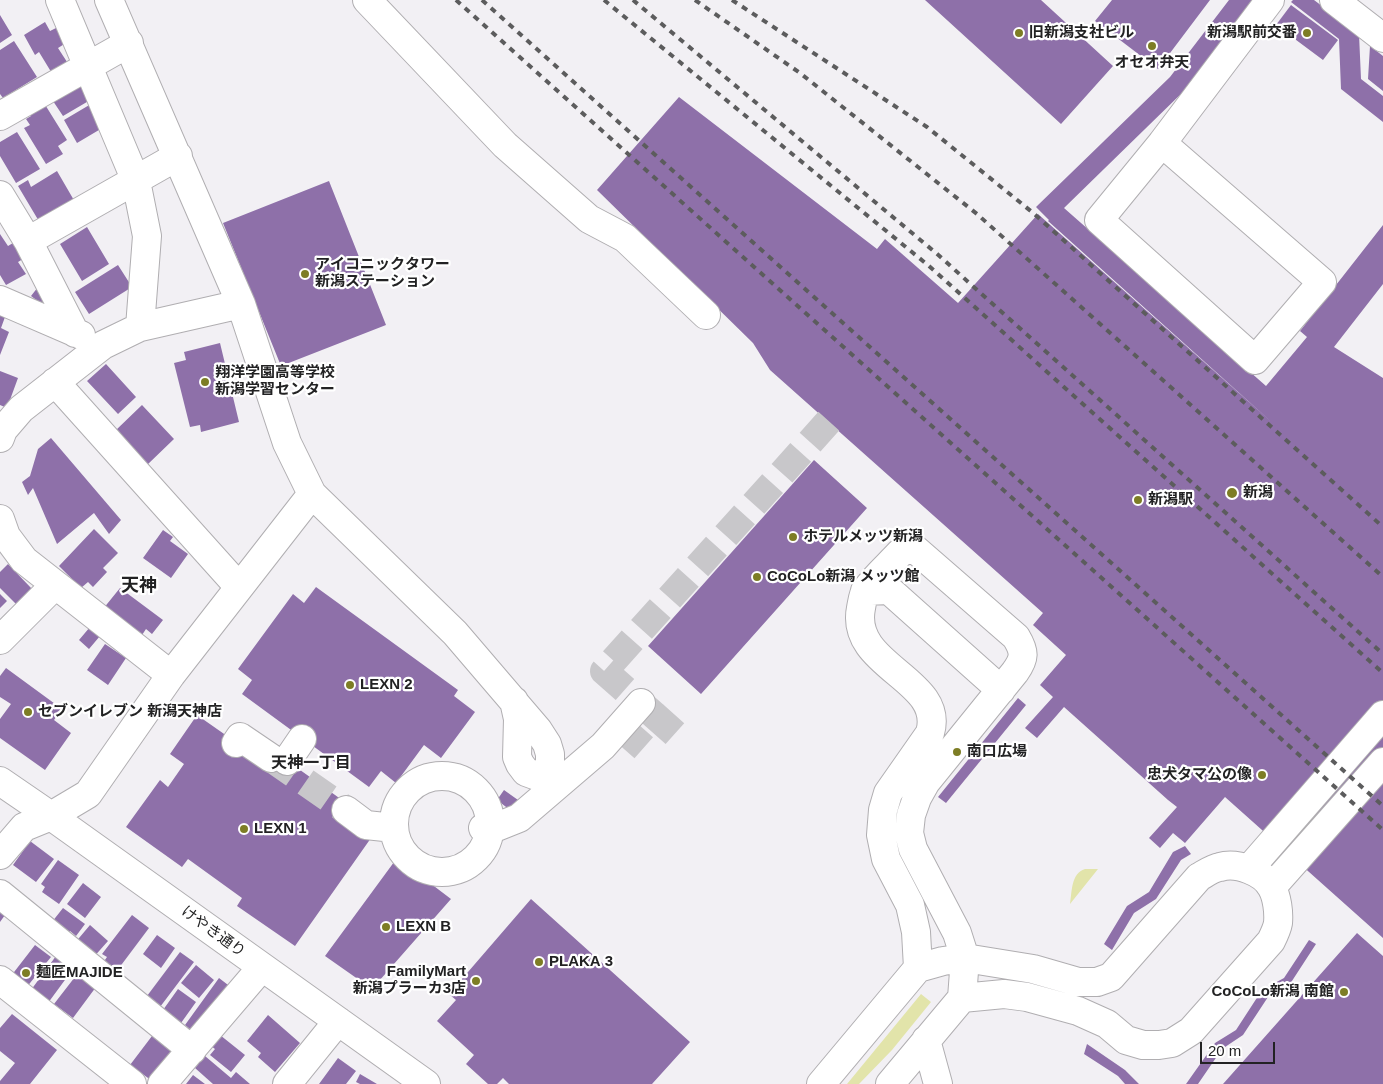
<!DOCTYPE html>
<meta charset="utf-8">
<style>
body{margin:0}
#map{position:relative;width:1383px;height:1084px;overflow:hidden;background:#f2f0f4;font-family:Helvetica,sans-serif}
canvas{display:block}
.scale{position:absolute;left:1200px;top:1042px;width:75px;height:22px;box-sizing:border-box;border:2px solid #222223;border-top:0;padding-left:6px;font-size:15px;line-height:18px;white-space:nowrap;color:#222223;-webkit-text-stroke:4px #fff;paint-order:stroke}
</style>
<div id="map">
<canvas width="1383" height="1084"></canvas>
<div class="scale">20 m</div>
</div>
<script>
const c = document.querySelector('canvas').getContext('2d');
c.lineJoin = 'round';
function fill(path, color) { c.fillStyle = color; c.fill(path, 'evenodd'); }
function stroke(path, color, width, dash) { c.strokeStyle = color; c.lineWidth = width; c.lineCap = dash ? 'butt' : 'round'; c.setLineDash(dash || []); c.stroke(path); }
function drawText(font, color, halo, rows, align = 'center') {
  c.font = font + ' Helvetica,"Noto Sans JP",sans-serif'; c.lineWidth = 4.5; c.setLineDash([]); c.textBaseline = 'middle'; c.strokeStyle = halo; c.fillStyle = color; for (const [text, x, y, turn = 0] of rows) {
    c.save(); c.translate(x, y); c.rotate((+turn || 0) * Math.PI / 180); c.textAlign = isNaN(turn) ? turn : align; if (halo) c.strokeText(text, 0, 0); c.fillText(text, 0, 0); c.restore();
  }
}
const green = new Path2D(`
 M1085,869H1098L1070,904C1072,892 1071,873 1085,869Z
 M921,994L931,1002L892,1050L859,1084H847Z`);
const building = new Path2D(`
 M925,0H1041L1113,66L1061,124Z
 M1112,0H1210L1158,69L1095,21Z
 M1229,0H1253L1185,90L1064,208L1266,386L1307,337L1300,331L1383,225V284L1334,347L1383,378V938L1225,797L1185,843L1173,833L1160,848L1149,838L1177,807L1168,800L1064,707L1037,738L1025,728L1053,697L1040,685L1066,655L1033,625L1043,613L770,370L753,343L597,190L679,97L877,249L885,239L958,303L1038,214L1276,426L1048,221L1049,220L1036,207L1170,77Z
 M1293,0H1314L1359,34L1361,79L1383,96V122L1341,89L1339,39L1291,2Z
 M1291,5L1338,40L1323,60L1276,25Z
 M0,15L12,35L0,43Z
 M45,22L50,31L56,28L66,43L58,48L69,65L53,75L39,52L35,55L24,35Z
 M14,41L37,77L3,98L0,94V50Z
 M1370,46L1383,56V91L1368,79Z
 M83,84L92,99L63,116L53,101Z
 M44,103L67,140L58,146L63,154L46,164L24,128L30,125L26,119L31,116L29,112Z
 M91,104L104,127L77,143L64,120Z
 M17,132L40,169L16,183L0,156V142Z
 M57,171L75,202L40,223L18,186L28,180L31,187Z
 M329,181L386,325L281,366L223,223Z
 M87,227L109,264L82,281L60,244Z
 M0,234L8,246L18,240L28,256L18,262L26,274L6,285L0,275Z
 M118,265L132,287L89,314L75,292Z
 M38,287L47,308L31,296Z
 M0,315L5,317L1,328L9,332L0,355Z
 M220,343L239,422L201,432L200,425L190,427L174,363L186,360L184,352Z
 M106,364L136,397L118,414L87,381Z
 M0,371L18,378L7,408L0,405Z
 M142,405L174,439L147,465L115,431Z
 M51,438L121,520L109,534L94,513L57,544L33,488L28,495L22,482L30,476L38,449Z
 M814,460L867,508L701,694L648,646Z
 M94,529L118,553L103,568L107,572L93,587L88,582L81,588L59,566Z
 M163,530L173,537L170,541L188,554L171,578L143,558Z
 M8,564L32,589L16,604L0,588V572Z
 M316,587L458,690L454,696L475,712L441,758L424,745L396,783L381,771L369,787L242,694L252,680L238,669L293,594L304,603Z
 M120,588L163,620L152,634L146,629L140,638L103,609Z
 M0,594L7,601L0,608Z
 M90,627L100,636L89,649L79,640Z
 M105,644L126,658L108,685L87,670Z
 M6,668L62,709L54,720L71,733L45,770L0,738V719L11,704L0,697V676Z
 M1018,698L1026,705L946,803L938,797Z
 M197,715L267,764L275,752L349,805L371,838L295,946L237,906L242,898L188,859L182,867L126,827L160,780L168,787L184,764L170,754Z
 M504,790L518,800L510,810L497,800Z
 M30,841L54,859L36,882L13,865Z
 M1185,846L1191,854L1181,860L1156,899L1134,913L1112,950L1104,944L1127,906L1149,892L1173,852Z
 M397,858L451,899L372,989L325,956Z
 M58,860L79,875L59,904L42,892L45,887L41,884Z
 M83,883L101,897L85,918L67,904Z
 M531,899L690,1042L652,1084H509L503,1078L497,1084H488L466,1064L474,1055L437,1021L456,1000L449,994Z
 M63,908L85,924L76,936L70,931L64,939L48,927Z
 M0,911L5,915L0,922Z
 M132,915L149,928L113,976L100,967L107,957L102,954Z
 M90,925L108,941L92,959L74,944Z
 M1357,933L1383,956V1084H1223Z
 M157,935L175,948L161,968L143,954Z
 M1309,940L1316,944L1290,984L1268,997L1243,1035L1222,1049L1198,1084H1186L1215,1043L1236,1030L1262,990L1284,978Z
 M35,945L51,957L26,988L11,976Z
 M180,952L194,962L160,1007L147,996Z
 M56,956L73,969L48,1003L31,990Z
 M196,965L214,980L199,998L181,983Z
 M78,973L96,987L73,1018L54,1004Z
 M219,978L232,988L197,1035L185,1025Z
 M178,989L196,1002L181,1023L163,1010Z
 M12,1014L57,1050L30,1084H0V1081L15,1063L0,1051V1028Z
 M268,1015L300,1043L275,1072L258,1057L261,1053L247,1041Z
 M220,1035L245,1055L231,1072L210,1055L215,1049L211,1046Z
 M152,1036L177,1055L155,1083L130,1065Z
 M1087,1044L1125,1070L1139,1084H1125L1118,1076L1084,1054Z
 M205,1056L231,1078L236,1072L250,1084H213L195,1068Z
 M338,1058L356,1071L346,1084H319Z
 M360,1074L377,1084H360L356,1082Z
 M193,1075L205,1084H186Z`);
const minorTunnel = new Path2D(`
 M654,715L681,739
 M624,749L654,715L604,671L829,421
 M271,758L346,810`);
const minor = new Path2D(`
 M60,0L136,181L147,236L140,327
 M109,0L241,304L287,443L312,494L455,633L538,730L547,744L550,754V765L545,771L537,776L526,772L520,764L517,757L518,719L514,701
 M367,0L505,145L589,219L625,238L706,315
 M1334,0L1383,38
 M0,116L129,43
 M1162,143L1322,282L1255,360L1099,220L1162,143L1270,0
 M0,195L28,241L75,333
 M28,241L178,156
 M0,300L81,335
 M55,382L239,587
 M0,438L3,430L21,409L103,345L140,327L241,304
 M0,519L6,536L24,560L171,675
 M865,591L889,590L1001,690
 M0,640L55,585
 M236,743L240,737L271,758
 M287,761L302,739
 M394 824a48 48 0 1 1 96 0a48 48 0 1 1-96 0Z
 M0,781L51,816L426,1084
 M346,810L366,825L394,828
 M483,828L489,830L519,818L603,746L641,703
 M0,855L24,827L51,816L88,794L171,675L312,494
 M1249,869L1383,715
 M1272,887L1383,762
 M0,894L192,1050
 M0,980L132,1084
 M926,1040L938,1084
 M162,1084L262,967
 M287,1084L338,1021
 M821,1084L918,968L943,961L965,958L1033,969L1078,982H1097L1111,977L1199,877C1206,873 1213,868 1220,867C1237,862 1264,872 1272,888C1277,897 1279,912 1278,923C1277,929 1274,935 1271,941L1191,1031L1172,1043L1159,1045H1143L1126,1040L1107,1024L1078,1011L1027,997L1004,994L962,998
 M890,1084L962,998L965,958L957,933L913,849L909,833L911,815L917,798L926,782L1015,672C1025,658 1025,652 1016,637L916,550H906L900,553C889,565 875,577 866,590C863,594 862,603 861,608C849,667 946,679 930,733L888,793L883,810L881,835L886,859L910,905L916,932L918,968`);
const rail = new Path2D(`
 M456,0L1383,830
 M482,0L1383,806
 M604,0L929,266L1383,673
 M633,0L936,253L1383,654
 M695,0L800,73L977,214L1383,577
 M732,0L927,127L1032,212L1383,527`);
const markers = [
 [1019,33,5,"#7d7d25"],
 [1307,33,5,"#7d7d25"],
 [1152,46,5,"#7d7d25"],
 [305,274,5,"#7d7d25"],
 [205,382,5,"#7d7d25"],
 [1232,493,6,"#7d7d25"],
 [1138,500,5,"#7d7d25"],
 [793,537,5,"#7d7d25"],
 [757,577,5,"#7d7d25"],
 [350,685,5,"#7d7d25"],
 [28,712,5,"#7d7d25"],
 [957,752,5,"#7d7d25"],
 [1262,775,5,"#7d7d25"],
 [244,829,5,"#7d7d25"],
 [386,927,5,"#7d7d25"],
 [539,962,5,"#7d7d25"],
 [26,973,5,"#7d7d25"],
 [476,981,5,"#7d7d25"],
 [1344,992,5,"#7d7d25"]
];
const poiNames = [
 ["旧新潟支社ビル",1029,33],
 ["新潟駅前交番",1297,33,"right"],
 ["オセオ弁天",1152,63,"center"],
 ["アイコニックタワー",315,265],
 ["新潟ステーション",315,282],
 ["翔洋学園高等学校",215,373],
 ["新潟学習センター",215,390],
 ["新潟",1243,493],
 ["新潟駅",1148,500],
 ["ホテルメッツ新潟",803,537],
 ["CoCoLo新潟 メッツ館",767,577],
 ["LEXN 2",360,685],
 ["セブンイレブン 新潟天神店",38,712],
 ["南口広場",967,752],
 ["忠犬タマ公の像",1252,775,"right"],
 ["LEXN 1",254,829],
 ["LEXN B",396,927],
 ["PLAKA 3",549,962],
 ["FamilyMart",466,972,"right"],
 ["新潟プラーカ3店",466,989,"right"],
 ["麺匠MAJIDE",36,973],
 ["CoCoLo新潟 南館",1334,992,"right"]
];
const streetNames = [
 ["けやき通り",213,932,36]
];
const neighbourhoodNames = [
 ["天神一丁目",311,764]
];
const quarterNames = [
 ["天神",139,586]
];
fill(green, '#e2e4aa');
fill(building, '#8e70a9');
stroke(minorTunnel, '#c8c7ca', 28, [28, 14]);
stroke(minor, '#b0aeb1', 30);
stroke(minor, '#fff', 28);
stroke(rail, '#5c5c5d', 4, [6, 6]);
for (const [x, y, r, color] of markers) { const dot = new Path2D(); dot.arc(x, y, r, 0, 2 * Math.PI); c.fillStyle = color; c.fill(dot); stroke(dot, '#fff', 2); }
drawText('bold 15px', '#222223', '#fff', poiNames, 'left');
drawText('15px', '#222223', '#fff', streetNames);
drawText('bold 16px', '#222223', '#fff', neighbourhoodNames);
drawText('bold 18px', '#222223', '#fff', quarterNames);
</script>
